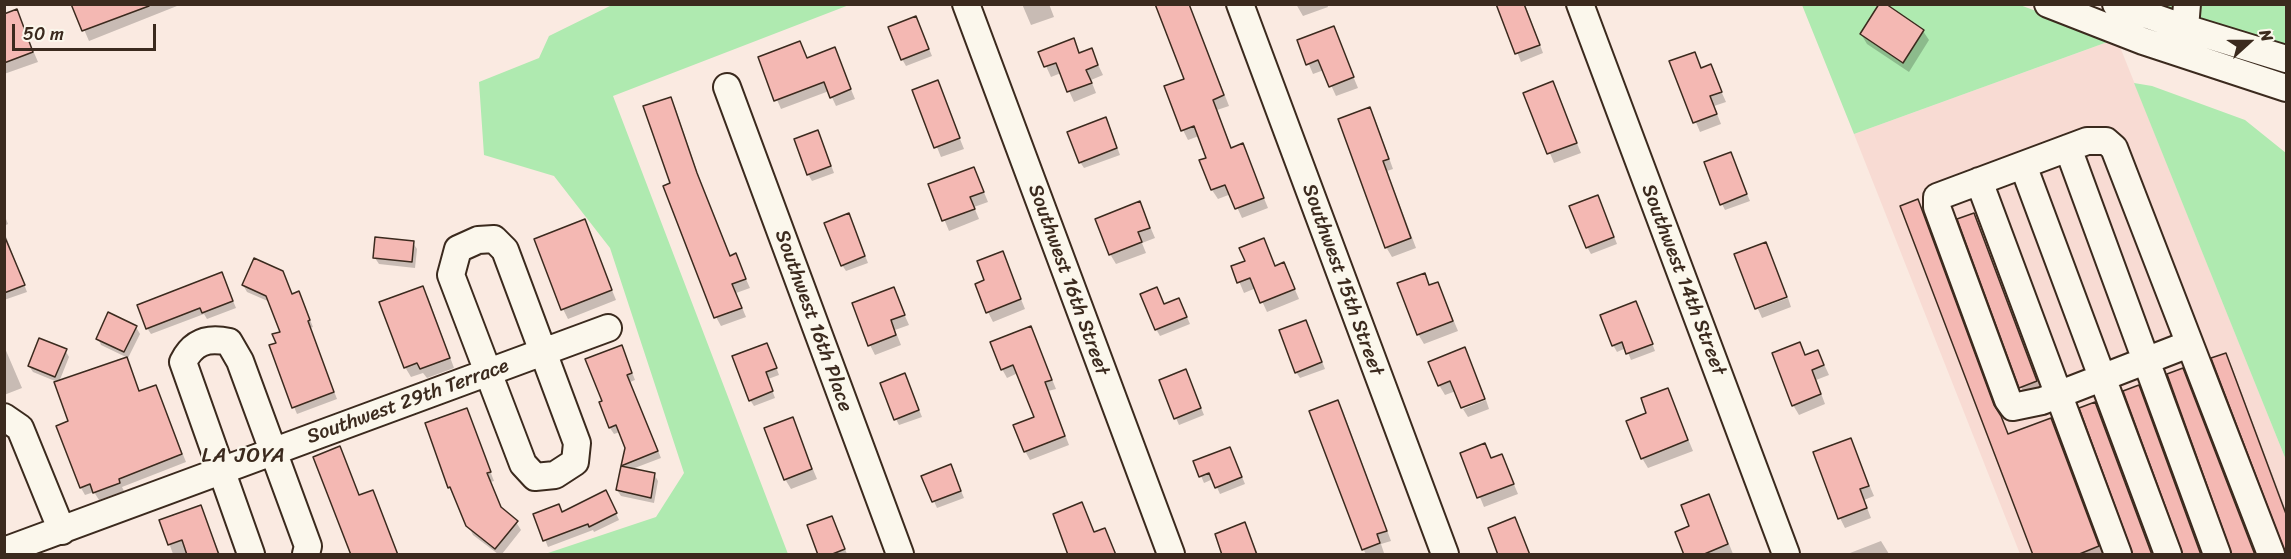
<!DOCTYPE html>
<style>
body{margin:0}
#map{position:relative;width:2291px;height:559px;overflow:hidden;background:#faeae1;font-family:Sriracha,sans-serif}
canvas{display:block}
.frame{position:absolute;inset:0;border:6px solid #3b2a1e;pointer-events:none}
.north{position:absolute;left:2219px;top:12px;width:60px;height:60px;-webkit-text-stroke:4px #fbf7ec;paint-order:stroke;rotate:69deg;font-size:16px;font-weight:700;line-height:24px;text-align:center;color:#3b2a1e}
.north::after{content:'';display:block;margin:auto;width:21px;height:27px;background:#3b2a1e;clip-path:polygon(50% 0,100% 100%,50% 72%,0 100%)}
.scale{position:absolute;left:12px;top:24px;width:144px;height:27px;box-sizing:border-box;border:3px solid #3b2a1e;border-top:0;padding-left:8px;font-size:18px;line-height:21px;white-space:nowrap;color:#3b2a1e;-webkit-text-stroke:4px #fbf7ec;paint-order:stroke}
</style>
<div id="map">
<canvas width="2291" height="559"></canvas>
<div class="frame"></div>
<div class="north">N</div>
<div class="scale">50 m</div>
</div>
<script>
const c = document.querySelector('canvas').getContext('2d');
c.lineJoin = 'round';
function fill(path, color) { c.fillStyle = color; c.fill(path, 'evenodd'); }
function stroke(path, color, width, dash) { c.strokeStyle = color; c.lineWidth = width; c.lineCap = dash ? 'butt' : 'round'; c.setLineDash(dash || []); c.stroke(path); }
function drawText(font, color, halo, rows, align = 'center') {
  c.font = font + ' Sriracha,sans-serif'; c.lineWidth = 4.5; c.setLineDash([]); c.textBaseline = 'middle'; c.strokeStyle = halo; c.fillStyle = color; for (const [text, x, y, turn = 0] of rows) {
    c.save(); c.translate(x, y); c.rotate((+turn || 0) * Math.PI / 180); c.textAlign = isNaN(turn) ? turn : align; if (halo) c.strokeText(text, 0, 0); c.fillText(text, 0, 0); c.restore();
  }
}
const built = new Path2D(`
 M2113,40L2118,42L2286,460V554H2020L1854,134Z`);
const green = new Path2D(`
 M612,5H849L613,96L788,554H545L656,517L684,473L610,248L554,176L484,155L479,82L539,58L549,36Z
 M1802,5H2020L2113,40L1854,134Z
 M2149,5H2286V48Z
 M2134,83L2152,86L2245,120L2286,153V460Z`);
const shadow = new Path2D(`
 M73,4H182L89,41Z
 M1022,4H1049L1054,17L1031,25Z
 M1189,4L1229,106L1217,110L1232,149L1242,145L1268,208L1242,218L1231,194L1218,199L1212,190L1208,158L1199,136L1188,140L1183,130Z
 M1296,4H1327L1328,7L1303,16Z
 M1498,4H1525L1543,53L1521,62Z
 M16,11L38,62L4,74V16Z
 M916,18L932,56L906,66L902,59Z
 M1333,28L1358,88L1336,96L1324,70L1313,74L1299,41Z
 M1923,31L1929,40L1909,72L1867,44L1861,34Z
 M1073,40L1080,54L1091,50L1103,75L1091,80L1096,93L1074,102L1061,73L1051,77L1040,53Z
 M799,42L808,59L834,49L855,99L836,106L829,91L781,109L759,58Z
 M1694,53L1702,69L1710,66L1726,102L1714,106L1721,124L1700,132L1671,62Z
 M937,82L964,149L941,157L914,91Z
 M1552,83L1581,153L1554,163L1525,93Z
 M670,99L675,107L701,183L731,257L735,255L750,288L736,293L746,317L721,326L716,317L671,184Z
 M1370,109L1375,119L1393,169L1387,171L1416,248L1392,257L1386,247Z
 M1109,125L1120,155L1084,168L1080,162Z
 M821,138L834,173L812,181L808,174Z
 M1730,154L1750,201L1725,210L1722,204Z
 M974,168L988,202L974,207L979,219L949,231L930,185Z
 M1918,201L1924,213L1999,415L2009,436L2051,420L2057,431L2103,554H2035Z
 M1140,203L1155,238L1142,243L1146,253L1116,264L1110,254Z
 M1601,203L1617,244L1591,254L1587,247Z
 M4,214L8,224L4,226Z
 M1974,214L1979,224L2042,391L2026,397L2021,387Z
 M584,221L616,300L568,319L563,309Z
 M852,222L868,263L846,271L842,265Z
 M4,231L27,292L4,300Z
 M413,243L417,249L415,268L379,264L375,258Z
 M1002,253L1025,309L993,322L988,312L986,281Z
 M1284,264L1299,299L1267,312L1256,288L1244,293L1233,267L1276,268Z
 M282,272L293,296L299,293L302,300L313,327L310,328L337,399L297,414L294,407L278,344L282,333L270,302L247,292L243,285Z
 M222,274L236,308L207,319L204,314L151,334L147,328Z
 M1424,275L1430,286L1438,283L1458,331L1424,344L1418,334Z
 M422,288L428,297L454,368L427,378L423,373L411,377L405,367Z
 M893,289L909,325L895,330L901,345L875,355L870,345Z
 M1788,298L1791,307L1762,318L1758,309Z
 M1179,299L1190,324L1160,336L1156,329Z
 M1639,309L1655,351L1631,360L1626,348L1617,352L1613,345Z
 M136,327L140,334L128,358L101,345L98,338Z
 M1031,328L1056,389L1048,391L1069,445L1030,460L1025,451L1036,418L1018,373L1007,378L1002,369Z
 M1309,328L1325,369L1300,378L1296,372Z
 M1800,344L1806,356L1818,351L1829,375L1816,380L1825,404L1799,415L1793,405Z
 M4,346L22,388L4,395Z
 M1465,349L1485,397L1461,406L1456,391L1445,395L1439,385Z
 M65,350L69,357L59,382L126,359L140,393L159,395L186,462L122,487L124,491L99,500L94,492L85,495L81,488L70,422L55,381L33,372L29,366Z
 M770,351L779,375L768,379L775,398L754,406L750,400Z
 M625,354L635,380L630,382L661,458L632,469L654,474L658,481L654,503L621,496L617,490L627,448L620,432L614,434L610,428L601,403Z
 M2225,354L2232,367L2286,511V549L2213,359Z
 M2182,370L2189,382L2256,554H2233Z
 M1186,371L1204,415L1179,425L1176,418Z
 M905,375L922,417L899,425L896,419Z
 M2138,387L2145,399L2202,554H2184Z
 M1668,390L1693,451L1648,468L1642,458Z
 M1486,400L1489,409L1468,417L1463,409Z
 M1338,402L1343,411L1391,541L1381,544L1384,553L1380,554H1366L1363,549Z
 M2095,403L2102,416L2153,554H2134Z
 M466,410L494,481L490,482L502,510L516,522L521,530L502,554H498L473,535L449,487Z
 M792,419L817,479L791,489L785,479Z
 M1850,440L1874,496L1864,500L1871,518L1845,528L1840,518Z
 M1485,445L1492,460L1502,456L1518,494L1484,507L1462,453Z
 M340,448L360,497L373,492L377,500L398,554H352Z
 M1230,448L1245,484L1220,494L1213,479L1204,483L1195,462Z
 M954,473L964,498L937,508L923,477Z
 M1708,496L1714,506L1733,554H1686L1691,527Z
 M609,498L619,520L594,532L593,530L548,547L535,515L562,513Z
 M200,507L220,554H173L161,521Z
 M835,524L847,554H820Z
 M1245,524L1258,554H1224Z
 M1881,541L1889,554H1850V553Z`);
const building = new Path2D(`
 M71,4H148L149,6L82,31Z
 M1155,4H1189L1224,95L1213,100L1231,148L1243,143L1264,198L1235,209L1225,185L1211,190L1199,160L1206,158L1194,126L1181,131L1164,86L1184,79Z
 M1496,4H1524L1540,45L1515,54Z
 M1879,4H1886L1924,30L1903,63L1860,34Z
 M17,9L33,52L4,63V14Z
 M916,16L929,49L901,60L888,27Z
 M1334,26L1354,77L1329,87L1318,60L1306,65L1297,40Z
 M1074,38L1079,53L1092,48L1098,65L1086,70L1092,83L1067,92L1056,63L1044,67L1038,52Z
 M800,41L807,58L835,47L851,89L830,98L824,82L774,101L758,57Z
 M1695,52L1701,68L1711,64L1722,92L1710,96L1717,114L1693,123L1669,61Z
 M938,80L960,138L934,148L912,90Z
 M1553,81L1577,143L1547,154L1523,93Z
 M671,97L697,173L730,256L736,253L746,279L732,284L742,308L714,318L663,186L670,183L643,106Z
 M1370,107L1389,159L1383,161L1411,238L1385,248L1338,119Z
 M1106,117L1117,148L1079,163L1067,132Z
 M818,130L831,166L807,175L794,139Z
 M1731,152L1747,194L1720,205L1704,162Z
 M974,167L984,192L970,197L975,209L942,221L928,184Z
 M1598,195L1614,237L1586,248L1569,206Z
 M1918,199L1994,405L2001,416L2008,434L2051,418L2099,546L2077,555H2033L1900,206Z
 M1140,201L1150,228L1138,232L1142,242L1109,255L1095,219Z
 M849,213L865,256L841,266L824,223Z
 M1974,213L2037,381L2019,388L1957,219Z
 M585,219L612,290L561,310L534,239Z
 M4,235L25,285L4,293Z
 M375,237L414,241L412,262L373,258Z
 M1264,238L1275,266L1284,262L1295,289L1260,303L1250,278L1237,283L1231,266L1245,261L1239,248Z
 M1766,242L1787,297L1755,309L1734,254Z
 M1003,251L1021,299L986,313L975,284L984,280L977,261Z
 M254,258L283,271L292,294L299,291L310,320L308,321L334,392L292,408L269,345L276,343L272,334L280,332L266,296L242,285Z
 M222,272L233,301L202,313L200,308L146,329L137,305Z
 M1425,273L1429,285L1438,282L1453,321L1417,335L1397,283Z
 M423,286L450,358L420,369L417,363L404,368L379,302Z
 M894,287L905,315L891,320L896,335L868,346L852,303Z
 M1157,287L1164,304L1179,298L1187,317L1155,330L1140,294Z
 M1636,301L1653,344L1626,354L1622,342L1612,346L1600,315Z
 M108,312L137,326L124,352L96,339Z
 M1306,320L1322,362L1295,373L1279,330Z
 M1031,326L1052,380L1045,382L1065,436L1024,452L1013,425L1034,417L1013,365L1001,370L990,342Z
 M39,338L67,349L55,377L28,366Z
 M1800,342L1805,355L1818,350L1824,365L1812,370L1821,394L1792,406L1772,353Z
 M767,343L777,368L766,372L773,391L749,401L732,356Z
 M622,345L632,373L627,375L658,451L621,466L625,448L616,425L609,428L599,402L602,401L585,359Z
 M1465,347L1485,399L1461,408L1450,381L1438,386L1428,362Z
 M2226,353L2286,514V555L2211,358Z
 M127,357L139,391L156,385L182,454L119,479L120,483L93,493L90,484L80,488L56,426L68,421L54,382Z
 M2183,368L2255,555H2232L2167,374Z
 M1186,369L1201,408L1174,419L1159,380Z
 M905,373L919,410L894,420L880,383Z
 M2139,385L2201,555H2183L2123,391Z
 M1668,388L1688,440L1641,459L1626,421L1646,413L1641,398Z
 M1338,400L1387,531L1377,534L1380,543L1362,550L1309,411Z
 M2095,402L2152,555H2133L2079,408Z
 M467,408L491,472L487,473L501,507L518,521L495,549L466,526L450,487L448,488L425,423Z
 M793,417L812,469L784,480L764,428Z
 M1851,438L1869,486L1860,489L1867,508L1838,519L1813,452Z
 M1485,443L1491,458L1502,454L1514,484L1477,498L1460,453Z
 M340,446L359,495L373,490L398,555H351L313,457Z
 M1230,447L1242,477L1215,488L1209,473L1199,477L1193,461Z
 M951,464L961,491L932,502L921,476Z
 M621,466L655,473L651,498L616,490Z
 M606,490L617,513L589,527L588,524L543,541L533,514L559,504L562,512Z
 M1709,494L1728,544L1702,555H1684L1675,532L1689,526L1681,505Z
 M1082,502L1094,532L1105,528L1116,555H1068L1053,514Z
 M201,505L219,555H187L182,540L168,545L159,520Z
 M832,516L845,549L830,555H818L807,525Z
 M1515,517L1530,555H1498L1488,528Z
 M1245,522L1257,555H1222L1215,534Z`);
const minor = new Path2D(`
 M966,4L1171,554
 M1240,4L1445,554
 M1580,4L1786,554
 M2048,4L2143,41L2286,88
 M2116,4L2185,28L2286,59
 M2180,43L2185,28L2187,4
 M727,87L900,554
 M2068,148L2217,554
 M2023,165L2168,554
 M1979,181L2118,554
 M494,239L505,250L577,443L575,462L555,475L535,477L523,464L451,275L458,249L478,240Z
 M2189,344L2042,401L2013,407L2008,400L1937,207V197L2087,141H2106L2114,148L2271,554
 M4,417L20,428L62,531
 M4,551L608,328
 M251,554L183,362C193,342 207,337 229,342L240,361L308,546L306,554`);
const streetNames = [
 ["Southwest 16th Street",1068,280,70],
 ["Southwest 15th Street",1342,280,70],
 ["Southwest 14th Street",1683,280,69],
 ["Southwest 16th Place",813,321,70],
 ["Southwest 29th Terrace",408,402,-20]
];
const neighbourhoodNames = [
 ["LA JOYA",244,457]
];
fill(built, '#f8dbd3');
fill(green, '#afeab0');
fill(shadow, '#0003');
fill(building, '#f4b8b3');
stroke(building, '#3b2a1e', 1.5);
stroke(minor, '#3b2a1e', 30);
stroke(minor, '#fbf7ec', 26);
drawText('20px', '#3b2a1e', '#fbf7ec', streetNames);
c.letterSpacing = '1.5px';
drawText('21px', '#3b2a1e', '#fbf7ec', neighbourhoodNames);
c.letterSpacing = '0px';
</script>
